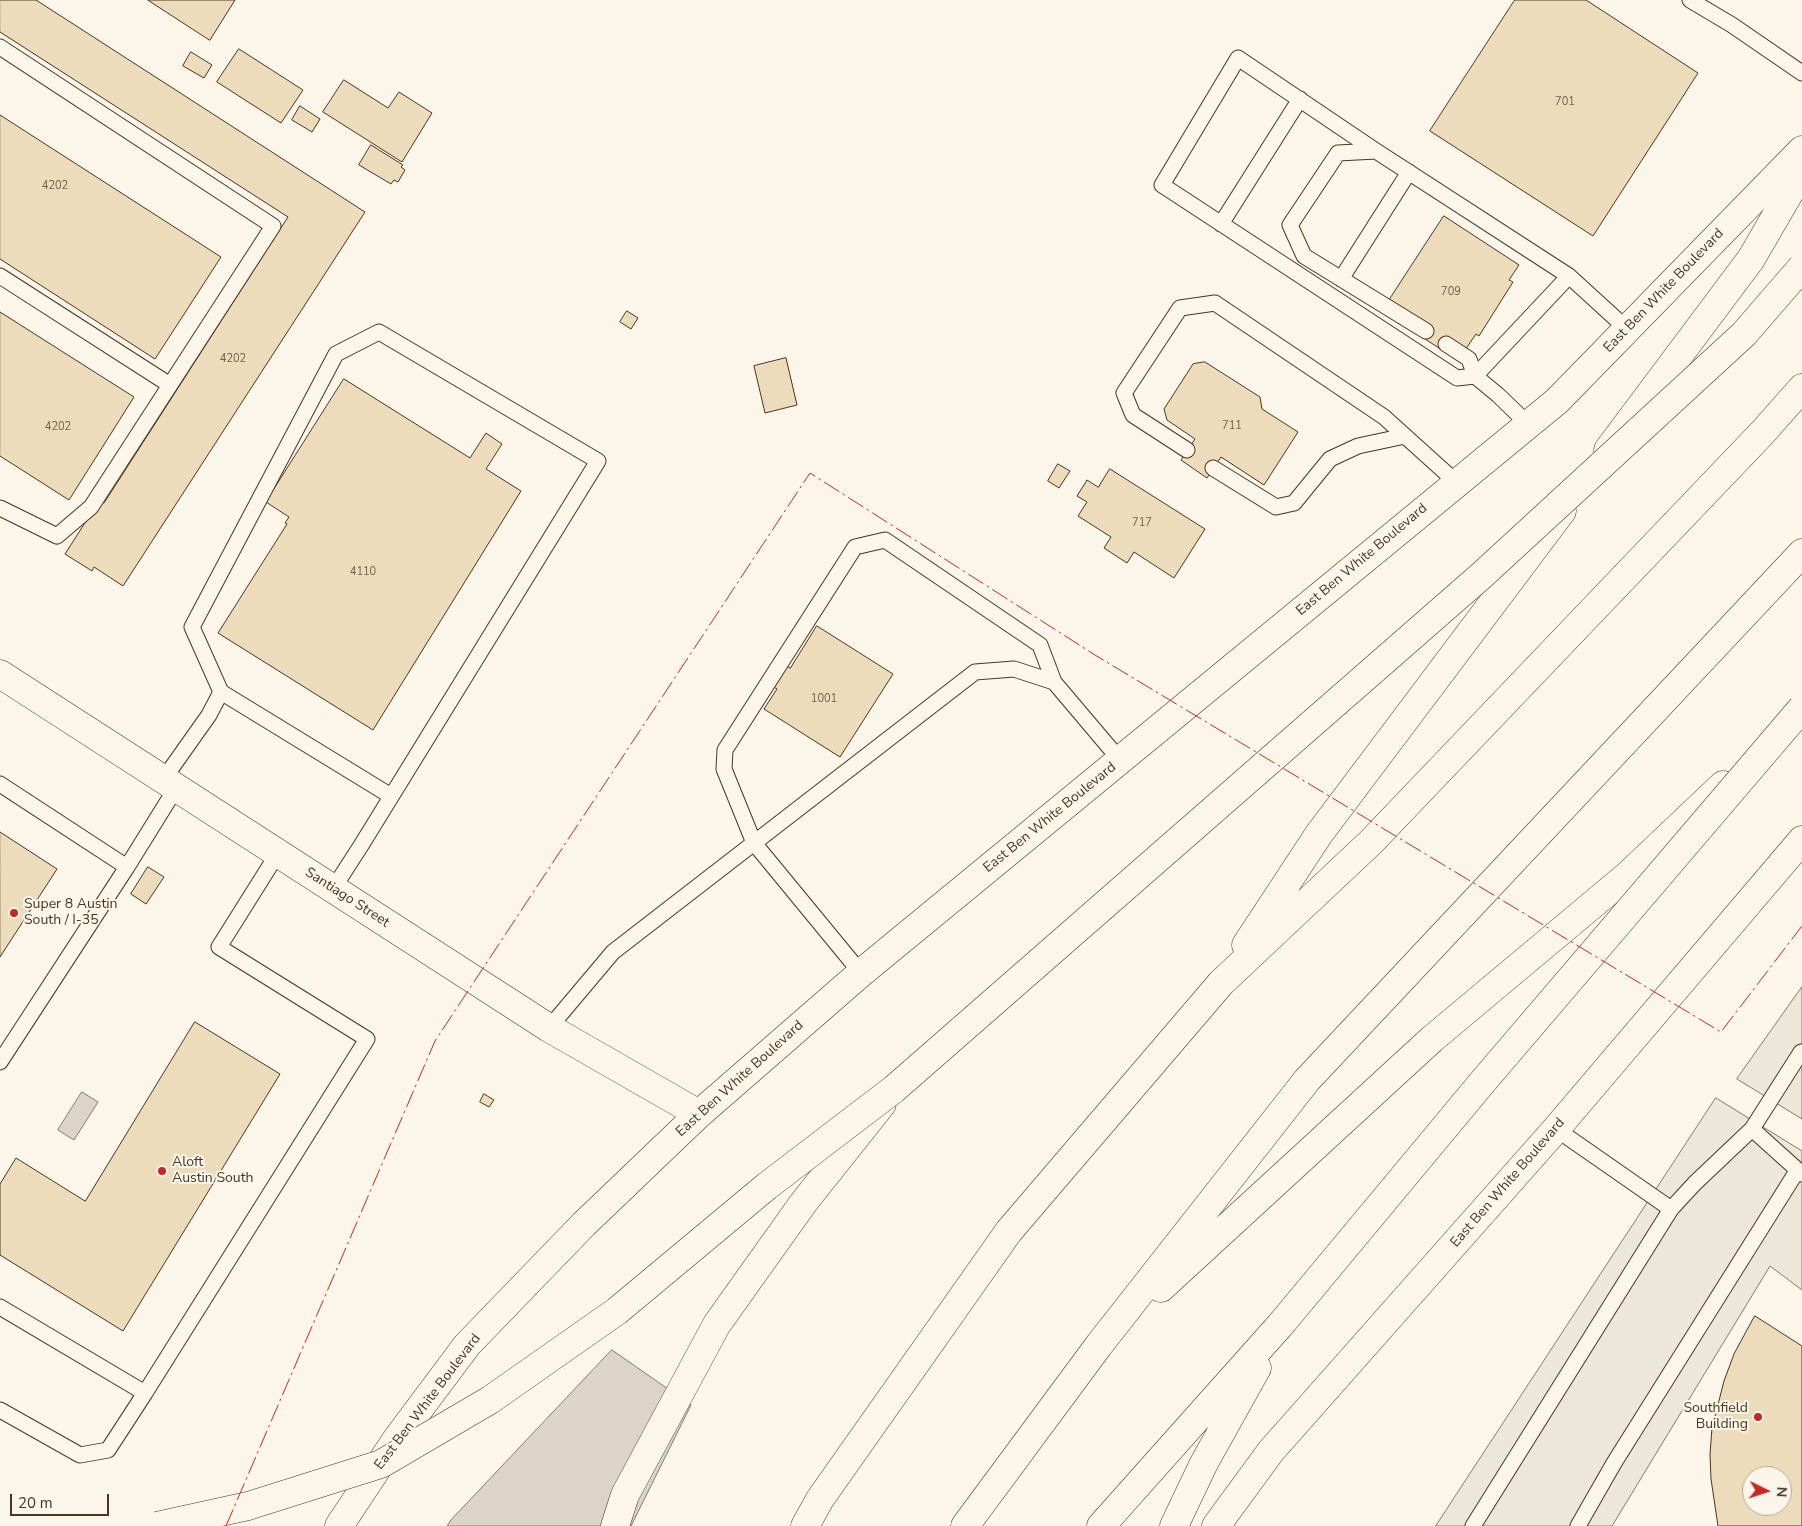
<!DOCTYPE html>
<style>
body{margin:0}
#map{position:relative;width:1802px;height:1526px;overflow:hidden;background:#fbf6e9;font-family:"Nunito Sans",sans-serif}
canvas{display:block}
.north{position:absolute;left:1742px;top:1466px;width:50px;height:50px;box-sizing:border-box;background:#fbf6e9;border:1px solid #b4a999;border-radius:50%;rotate:94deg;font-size:14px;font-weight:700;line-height:20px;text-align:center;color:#4a3520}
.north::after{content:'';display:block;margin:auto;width:18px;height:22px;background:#c62828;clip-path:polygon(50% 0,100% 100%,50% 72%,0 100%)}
.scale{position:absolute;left:10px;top:1494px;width:99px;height:22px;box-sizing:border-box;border:2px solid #4a3520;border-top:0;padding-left:6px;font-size:15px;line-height:18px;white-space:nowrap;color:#4a3520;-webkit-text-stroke:4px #fbf6e9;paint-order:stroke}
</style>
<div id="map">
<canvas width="1802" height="1526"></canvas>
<div class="north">N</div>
<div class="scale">20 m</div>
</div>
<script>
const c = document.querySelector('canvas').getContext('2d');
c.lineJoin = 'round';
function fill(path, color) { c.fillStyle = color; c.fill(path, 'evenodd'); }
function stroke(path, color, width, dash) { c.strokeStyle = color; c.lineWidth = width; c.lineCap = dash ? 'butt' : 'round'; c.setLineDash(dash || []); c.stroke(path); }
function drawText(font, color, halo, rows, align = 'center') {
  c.font = font + ' "Nunito Sans",sans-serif'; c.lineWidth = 4; c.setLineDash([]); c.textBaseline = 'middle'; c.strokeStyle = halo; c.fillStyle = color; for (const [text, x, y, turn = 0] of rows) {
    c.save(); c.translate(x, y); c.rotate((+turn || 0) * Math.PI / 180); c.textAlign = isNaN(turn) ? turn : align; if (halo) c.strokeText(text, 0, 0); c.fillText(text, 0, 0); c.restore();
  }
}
const parking = new Path2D(`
 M1802,987V1119L1737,1079Z
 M1716,1098L1802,1151V1290L1770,1266L1612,1526H1436Z`);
const water = new Path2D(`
 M82,1092L98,1102L74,1140L58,1130Z
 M612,1350L691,1405L631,1526H447L451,1520Z`);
const building = new Path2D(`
 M0,0H36L365,212L123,586L94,567L92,571L65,554L99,501L104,503L288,217L0,32Z
 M148,0H235L210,40Z
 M1515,0H1586L1698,73L1593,236L1430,131Z
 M239,49L303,90L281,123L217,82Z
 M191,52L212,65L204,78L183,66Z
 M344,80L388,108L399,92L432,113L402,162L323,112Z
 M300,106L320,119L312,132L292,120Z
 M0,115L221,257L155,359L0,259Z
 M371,145L403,165L401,167L405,170L398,182L394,180L391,184L359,165Z
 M1444,216L1519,265L1509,280L1513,282L1479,336L1476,334L1465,350L1448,339L1442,350L1422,337L1388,302Z
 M627,311L638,318L631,329L620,322Z
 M0,312L134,397L69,500L0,456Z
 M786,358L797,405L765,413L754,366Z
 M1205,362L1260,397L1262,409L1298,432L1264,485L1221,457L1207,478L1181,460L1195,439L1167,420L1164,409L1193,364Z
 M344,379L470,458L486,433L502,444L486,469L521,491L373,730L218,633L287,524L285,523L289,517L266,502Z
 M1058,464L1070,471L1059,488L1048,481Z
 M1110,469L1205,529L1174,578L1134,552L1127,563L1104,548L1111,537L1078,516L1087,502L1077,496L1087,480L1098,487Z
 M817,626L893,674L840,757L764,709L777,689L772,686L785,665L790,668Z
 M0,832L57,869L0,957Z
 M148,867L164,877L146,904L131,894Z
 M195,1022L280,1074L123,1331L0,1255V1184L16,1158L85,1201Z
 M484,1094L494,1100L489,1107L480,1102Z
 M1755,1316L1802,1346V1526H1718L1711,1479L1710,1454L1712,1428L1724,1381L1734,1354ZM1752,1476H1782V1506H1752Z`);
const lane = new Path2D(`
 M1690,0L1732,25L1802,73
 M0,47L273,226L91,507L57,536L0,508
 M1376,151L1338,153L1290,225L1304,256L1426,331
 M1221,224L1300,99
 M0,276L170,385
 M1341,279L1409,172
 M1446,344L1469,359L1475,376L1569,276
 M1529,425L1498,395L1475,376L1457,378L1162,185L1238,58L1376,151L1569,276L1627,329
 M1187,450L1133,415L1124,393L1180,308L1215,303L1384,417L1456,482
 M1213,468L1276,507L1294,503L1330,459L1358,446L1405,436
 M163,780L209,715L221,692
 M0,784L127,867L0,1062
 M127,867L176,788
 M333,889L362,844L598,461L379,332L336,354L192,627L221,692L391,796
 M861,973L754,843L724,769L725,750L855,547L885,540L1040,645L1054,682
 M549,1028L613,952L975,672L1014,669L1054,682L1120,760
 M1556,1129L1671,1209
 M1752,1129L1801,1052
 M0,1307L145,1393L108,1450L80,1455L0,1410
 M145,1393L367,1039L219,947L278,853
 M1473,1526L1671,1209L1695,1183L1752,1129L1802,1174
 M1578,1526L1614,1463L1797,1171`);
const street = new Path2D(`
 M0,674L549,1028L699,1114`);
const secondary = new Path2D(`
 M339,1526L396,1440L467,1345L584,1224L699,1114L861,973L1557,401L1802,150
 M1216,1526L1271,1451L1556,1129L1802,840`);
const highway = new Path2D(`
 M1608,450L1751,259L1802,171
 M1246,945L1319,834L1562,511
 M1161,1288L1432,1039L1628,875L1723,785
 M615,1526L625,1495L717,1324L804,1202L882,1104
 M805,1526L820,1499L1009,1231L1221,983L1371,842L1763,432L1802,388
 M965,1526L1099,1345L1307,1080L1802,553
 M1101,1526L1282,1323
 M1174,1526L1204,1463L1257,1368`);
const highwayBridge = new Path2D(`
 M1282,1323L1480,1085L1802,708
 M157,1526L248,1506L381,1464L490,1400L617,1311L767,1186L894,1089L1482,575L1744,334L1802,267`);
const power = new Path2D(`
 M226,1526L435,1041L810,473L1095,655L1721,1032L1802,926`);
const markers = [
 [14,913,5,"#c62828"],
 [162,1171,5,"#c62828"],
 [1758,1417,5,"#c62828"]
];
const numberNames = [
 ["701",1565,102],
 ["4202",55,186],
 ["709",1451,292],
 ["4202",233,359],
 ["711",1232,426],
 ["4202",58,427],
 ["717",1142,523],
 ["4110",363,572],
 ["1001",824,699]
];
const streetNames = [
 ["East Ben White Boulevard",1664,291,-46],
 ["East Ben White Boulevard",1362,560,-40],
 ["East Ben White Boulevard",1050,818,-39],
 ["Santiago Street",347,898,33],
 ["East Ben White Boulevard",740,1079,-42],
 ["East Ben White Boulevard",1508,1183,-49],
 ["East Ben White Boulevard",428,1402,-53]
];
const poiNames = [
 ["Super 8 Austin",24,905],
 ["South / I-35",24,921],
 ["Aloft",172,1163],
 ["Austin South",172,1179],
 ["Southfield",1748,1409,"right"],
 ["Building",1748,1425,"right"]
];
fill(parking, '#ede7d9');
stroke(parking, '#887966', 1);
fill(water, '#dcd4c6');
stroke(water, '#887966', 1);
fill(building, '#ecdcbc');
stroke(building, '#4a3520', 1);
stroke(lane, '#4a3520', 17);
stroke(street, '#4a3520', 29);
stroke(secondary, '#4a3520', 29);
stroke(highway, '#4a3520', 29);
stroke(lane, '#fbf6e9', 15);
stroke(street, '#fbf6e9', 28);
stroke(secondary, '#fbf6e9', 28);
stroke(highway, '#fbf6e9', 28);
stroke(highwayBridge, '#4a3520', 29, []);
stroke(highwayBridge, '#fbf6e9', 28);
stroke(power, '#c62828', 1, [18, 4, 2.5, 4]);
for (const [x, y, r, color] of markers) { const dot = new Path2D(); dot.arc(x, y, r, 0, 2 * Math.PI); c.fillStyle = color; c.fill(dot); stroke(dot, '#fbf6e9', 2); }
drawText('11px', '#725f47', null, numberNames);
drawText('14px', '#4a3520', '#fbf6e9', streetNames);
drawText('14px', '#4a3520', '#fbf6e9', poiNames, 'left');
</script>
